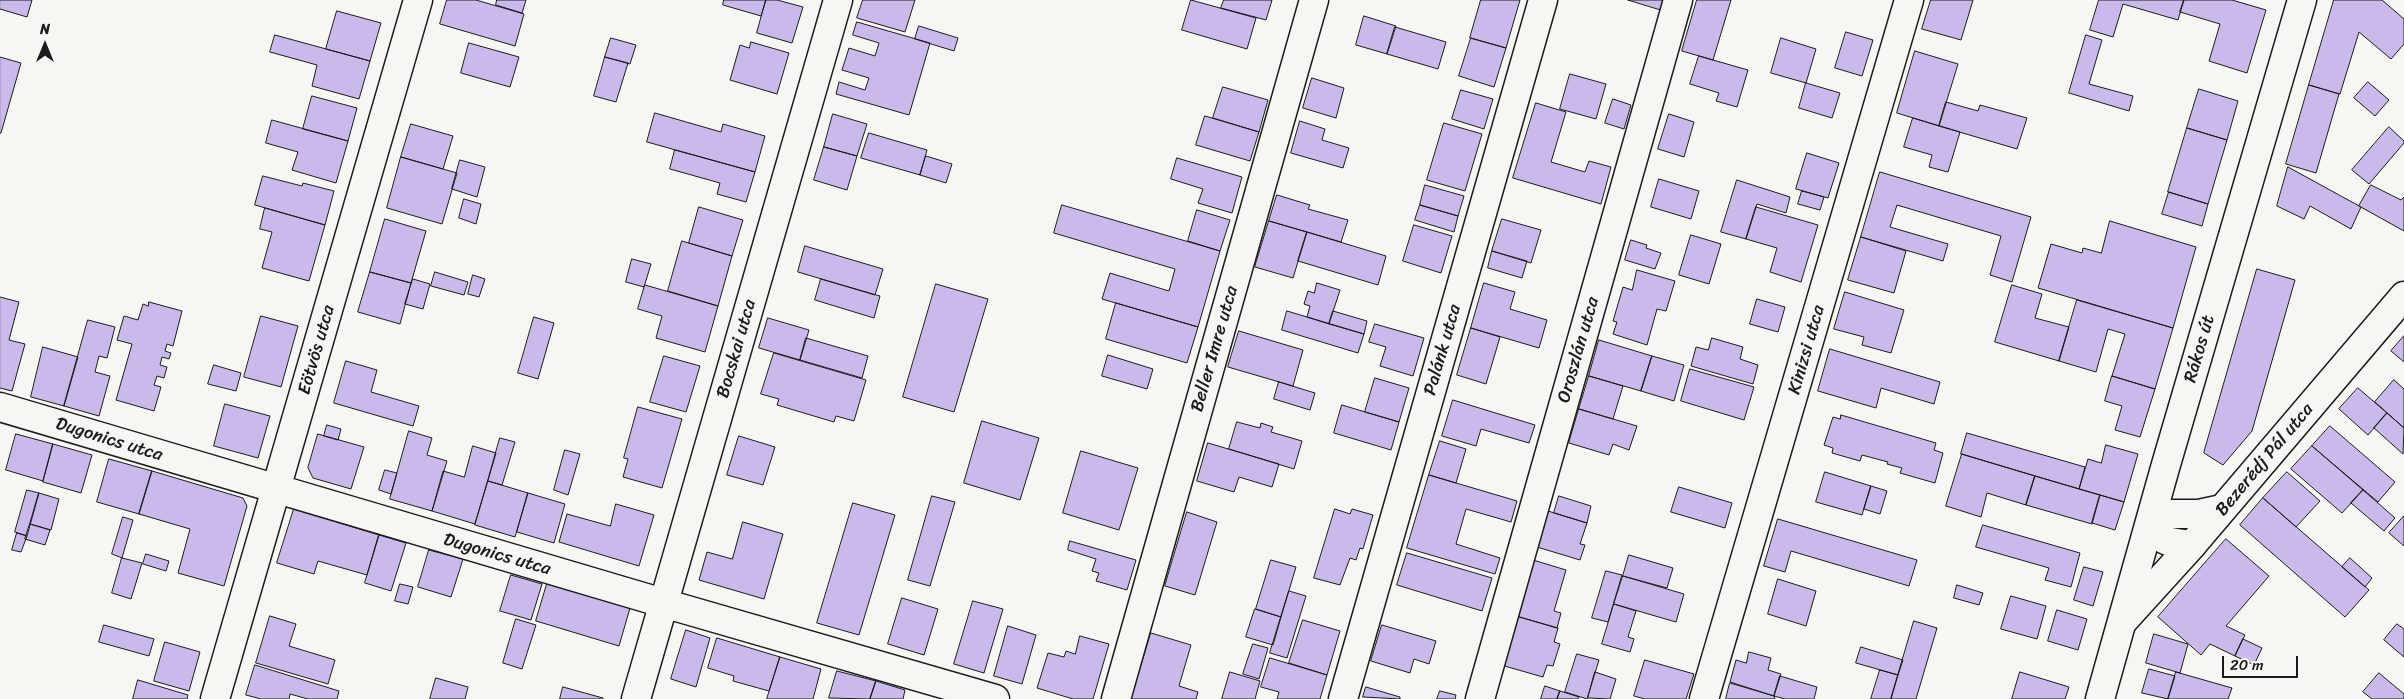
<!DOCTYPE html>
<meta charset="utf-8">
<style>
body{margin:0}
#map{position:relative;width:2404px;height:699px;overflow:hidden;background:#f6f6f2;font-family:Sriracha,sans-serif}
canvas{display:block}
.north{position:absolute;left:20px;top:20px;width:50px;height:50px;-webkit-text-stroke:4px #f6f6f2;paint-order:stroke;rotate:0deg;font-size:14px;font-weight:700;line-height:20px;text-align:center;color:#1c1c1c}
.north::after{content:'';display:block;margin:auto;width:18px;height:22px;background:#1c1c1c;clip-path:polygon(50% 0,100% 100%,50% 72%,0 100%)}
.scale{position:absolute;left:2222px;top:656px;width:76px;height:22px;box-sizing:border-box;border:2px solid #1c1c1c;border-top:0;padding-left:6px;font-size:15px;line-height:18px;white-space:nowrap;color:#1c1c1c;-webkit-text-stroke:4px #f6f6f2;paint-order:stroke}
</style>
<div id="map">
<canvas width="2404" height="699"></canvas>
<div class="north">N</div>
<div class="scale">20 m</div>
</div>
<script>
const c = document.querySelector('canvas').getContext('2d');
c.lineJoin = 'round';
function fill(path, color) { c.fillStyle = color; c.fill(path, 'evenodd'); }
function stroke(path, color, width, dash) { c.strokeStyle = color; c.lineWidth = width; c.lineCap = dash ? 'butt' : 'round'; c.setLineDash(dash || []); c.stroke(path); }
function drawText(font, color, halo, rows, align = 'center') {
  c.font = font + ' Sriracha,sans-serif'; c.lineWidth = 4; c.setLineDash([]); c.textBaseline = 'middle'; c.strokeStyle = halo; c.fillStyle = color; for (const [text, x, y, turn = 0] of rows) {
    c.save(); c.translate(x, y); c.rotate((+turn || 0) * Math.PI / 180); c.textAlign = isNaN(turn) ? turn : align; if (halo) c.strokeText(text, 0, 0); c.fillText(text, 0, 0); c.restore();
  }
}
const building = new Path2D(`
 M0,0H32L27,17L0,9Z
 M447,0H476L524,14L515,46L440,24Z
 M497,0H526L522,13L496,5Z
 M724,0H766L761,16L723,5Z
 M766,0H777L803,7L792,43L757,33Z
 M863,0H915L905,32L857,18Z
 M1191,0L1256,18L1247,49L1182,30Z
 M1224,0H1272L1266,20L1221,8Z
 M1481,0H1520L1506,48L1470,38Z
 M1628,0H1665L1662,10Z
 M1697,0H1731L1713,60L1682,51Z
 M1931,0H1973L1961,40L1922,29Z
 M2099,0H2184L2178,20L2123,4L2113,37L2090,30Z
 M2184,0H2232L2266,10L2247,73L2209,61L2220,24L2180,12Z
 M2334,0H2382L2404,19V44L2391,59L2359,32L2340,94L2309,85Z
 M337,11L381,23L370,61L326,49Z
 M1364,16L1396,26L1387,54L1356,45Z
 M857,22L930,43L909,115L836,94L839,82L865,90L869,78L842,70L849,48L875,56L879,43L853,35Z
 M919,26L958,38L954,51L915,39Z
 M1395,27L1446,42L1438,69L1387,54Z
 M1846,32L1873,40L1862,76L1835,68Z
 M275,35L370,61L359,99L312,86L317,65L270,52Z
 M2086,35L2102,40L2089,84L2133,96L2129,111L2069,93Z
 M611,38L636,45L630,64L605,57Z
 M1471,38L1506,48L1494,87L1459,76Z
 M1781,38L1816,49L1806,83L1771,73Z
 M751,42L789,53L777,94L730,80L740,45L749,48Z
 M469,43L519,57L510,87L461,73Z
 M1915,51L1958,64L1939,126L1897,113Z
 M1699,56L1748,70L1737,107L1716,101L1719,93L1690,84Z
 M0,57L21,63L1,133H0Z
 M605,57L628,63L616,102L594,96Z
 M1570,74L1606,84L1596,119L1560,109Z
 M1312,78L1344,88L1336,118L1303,108Z
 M2368,82L2389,100L2375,116L2354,98Z
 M1806,83L1840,93L1832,118L1799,108Z
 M2309,85L2339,94L2316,173L2286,164Z
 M1223,87L1268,100L1259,132L1213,118Z
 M2199,89L2238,101L2227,140L2187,128Z
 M1461,90L1493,99L1484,129L1452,119Z
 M312,96L357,108L348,141L303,129Z
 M1613,99L1631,105L1624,129L1605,123Z
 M1946,102L1978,111L1980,105L2027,118L2017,149L1939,126Z
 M1536,103L1566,112L1551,162L1585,172L1589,161L1611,167L1601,204L1513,178Z
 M655,113L721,132L723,124L765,136L755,172L647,142Z
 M833,114L867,124L857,156L824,147Z
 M1669,114L1694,122L1684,157L1658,149Z
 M1205,116L1259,132L1250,161L1196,145Z
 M1913,118L1960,132L1948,172L1929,167L1932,155L1904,147Z
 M272,120L348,141L336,183L292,170L298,152L266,143Z
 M1300,121L1325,129L1322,140L1349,148L1343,168L1291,153Z
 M1444,123L1482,134L1465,191L1427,180Z
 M411,124L453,136L443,169L401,157Z
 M2389,127L2404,141V143L2369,184L2352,170Z
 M2187,128L2227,140L2208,204L2168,192Z
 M869,133L927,150L920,175L861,158Z
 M824,147L857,156L847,190L814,180Z
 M675,150L755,172L746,202L717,194L720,183L670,169Z
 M1807,153L1839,163L1828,198L1796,189Z
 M926,156L952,164L946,183L920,175Z
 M401,157L457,173L442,224L387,208Z
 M1177,158L1242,177L1232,213L1198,203L1203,189L1171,179Z
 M460,160L485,167L477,197L452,189Z
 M2288,167L2361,207L2351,229L2310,206L2304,219L2277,206Z
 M1880,172L2031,217L2012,282L1990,275L2001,236L1897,205L1890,227L1948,244L1943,261L1861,237Z
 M263,176L302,186L303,183L334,191L325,225L255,205Z
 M1659,179L1699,191L1691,219L1651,207Z
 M1737,180L1790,197L1786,213L1757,204L1746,239L1721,232Z
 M1425,185L1464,196L1458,216L1420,205Z
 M2371,185L2401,200L2404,197V231L2359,206Z
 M1802,191L1824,197L1820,210L1798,204Z
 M2169,192L2208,204L2202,226L2162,214Z
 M1277,195L1310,205L1308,209L1348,220L1341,242L1269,221Z
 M464,199L481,204L476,224L459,218Z
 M1062,205L1220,251L1198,327L1102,299L1110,273L1169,291L1175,269L1054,233Z
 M1420,205L1458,216L1454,232L1415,220Z
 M699,207L743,220L732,256L689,243Z
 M1756,207L1818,225L1801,282L1770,272L1777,248L1746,239Z
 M265,208L325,225L309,281L262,268L272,232L260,229Z
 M1197,210L1230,220L1220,251L1188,241Z
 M385,219L426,231L411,283L370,272Z
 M1502,219L1541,230L1531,263L1492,251Z
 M1269,221L1307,232L1293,278L1255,267Z
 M2110,221L2196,247L2173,328L2038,288L2051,244L2082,253L2083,248L2101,253Z
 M1414,225L1452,236L1441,273L1403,261Z
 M1307,232L1386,256L1378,285L1298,261Z
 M1691,235L1721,244L1709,284L1679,275Z
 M1861,237L1906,251L1894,293L1848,280Z
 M1631,240L1647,245L1646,248L1661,253L1655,269L1625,260Z
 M682,241L732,256L718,306L668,291Z
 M805,246L883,269L875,295L798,272Z
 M1492,251L1527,261L1522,278L1488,268Z
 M632,259L651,264L644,287L626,282Z
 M2257,269L2295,280L2252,431L2223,465L2204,453Z
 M1637,270L1675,281L1666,311L1657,309L1647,345L1613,334L1617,322L1613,321L1623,287L1632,290Z
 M370,272L411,283L400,324L358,312Z
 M435,272L468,282L464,295L431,286Z
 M473,275L485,279L479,297L468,294Z
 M413,279L430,284L423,309L405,304Z
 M821,279L880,296L874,318L815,300Z
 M1317,283L1340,290L1329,324L1307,317L1310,306L1304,304L1308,291L1314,293Z
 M1484,283L1515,292L1510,309L1547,320L1539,348L1471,328Z
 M936,284L988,299L954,412L903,397Z
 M645,285L718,306L705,352L656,338L662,316L638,309Z
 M2012,285L2042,294L2035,318L2069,327L2059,361L1995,342Z
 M1845,292L1904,310L1891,353L1862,345L1864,337L1834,329Z
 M0,297L19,302L9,340L25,344L12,391L0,388Z
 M1757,299L1785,307L1778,332L1750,324Z
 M2077,300L2173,328L2155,389L2112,376L2125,334L2108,329L2096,372L2059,361Z
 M149,302L182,311L173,346L167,344L165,351L171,353L169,359L162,357L160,365L167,367L164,378L157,376L154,385L161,387L154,411L116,400L132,344L117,340L124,316L138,320L143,304L148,306Z
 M1116,303L1198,327L1187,363L1106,339Z
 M1287,311L1364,334L1358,353L1282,330Z
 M1333,311L1367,321L1364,334L1329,324Z
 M261,316L298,326L281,387L244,377Z
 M534,317L554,323L538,379L518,373Z
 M768,318L809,330L800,360L759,348Z
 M88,320L115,327L107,358L99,356L95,372L110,376L99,416L64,406Z
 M1375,324L1424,338L1413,376L1380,366L1386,347L1369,342Z
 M1471,328L1500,337L1486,384L1457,375Z
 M1239,331L1303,350L1293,386L1228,367Z
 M2404,336V362L2391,351Z
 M806,338L868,356L862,378L800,360Z
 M1712,338L1743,347L1740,359L1758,365L1753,384L1691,366L1696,347L1708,350Z
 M1599,340L1652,356L1641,391L1589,376Z
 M43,347L78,357L64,406L31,397Z
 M1830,349L1940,382L1934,404L1881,388L1876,408L1818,391Z
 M774,353L866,380L854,421L836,416L834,422L777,405L779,399L761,394Z
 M1108,355L1153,369L1147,389L1102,376Z
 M664,356L700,366L686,412L650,402Z
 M1652,356L1684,365L1674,401L1641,391Z
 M346,361L377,370L371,392L419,406L413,426L334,403Z
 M214,365L241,373L236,391L208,384Z
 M1690,369L1754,387L1744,420L1681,401Z
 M1589,376L1623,386L1613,419L1579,409Z
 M2112,376L2155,389L2140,437L2115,430L2122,406L2105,401Z
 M1375,378L1409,388L1399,422L1365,412Z
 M2394,380L2404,389V428L2375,402Z
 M1279,382L1315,393L1310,410L1274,399Z
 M2358,388L2387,413L2368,435L2339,409Z
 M1453,400L1535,425L1529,443L1481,429L1476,446L1442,436Z
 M225,404L270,416L258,458L214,446Z
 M1342,405L1399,422L1391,450L1334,433Z
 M638,407L682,419L662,488L623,477L628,459L624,458Z
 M1579,409L1637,426L1629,450L1613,444L1609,455L1569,443Z
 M2387,413L2404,428L2403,454L2374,428Z
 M1841,415L1936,443L1934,450L1943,453L1935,483L1900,473L1902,468L1887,464L1888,462L1862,455L1860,461L1832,453L1833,448L1824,445L1833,417L1840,419Z
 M982,421L1039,438L1020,500L964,483Z
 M1237,422L1260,428L1261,423L1273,427L1271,432L1302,441L1294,469L1229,449Z
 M327,425L341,429L338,440L324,436Z
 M2330,426L2395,482L2378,502L2312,446Z
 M409,431L432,438L427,455L447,461L432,511L390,499Z
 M1967,433L2085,467L2079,489L1961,454Z
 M16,434L53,444L43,481L6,470Z
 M318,434L364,447L351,489L313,478L308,468Z
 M739,436L775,447L763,485L727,475Z
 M500,438L515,442L502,485L488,481Z
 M1440,441L1466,449L1456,483L1429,475Z
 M1208,443L1279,464L1272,487L1239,477L1234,492L1197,481Z
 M53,444L92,455L81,493L43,482Z
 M2106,445L2138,454L2124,502L2079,489L2088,459L2101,463Z
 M473,446L496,453L475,524L432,511L443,471L464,477Z
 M2312,446L2363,490L2342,513L2291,469Z
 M565,450L580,454L568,495L554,490Z
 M1081,451L1138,468L1119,530L1063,513Z
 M1962,454L2035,476L2026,505L1987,493L1981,517L1946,506Z
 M109,459L152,471L139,514L97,502Z
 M385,470L397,473L391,494L379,490Z
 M152,471L243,498L247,506L224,586L178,573L190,529L139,514Z
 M1825,472L1871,486L1862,515L1816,502Z
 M2287,472L2320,501L2296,527L2263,498Z
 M1429,475L1517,501L1511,522L1466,509L1456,544L1500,558L1495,574L1407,548Z
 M2035,476L2100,495L2092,524L2026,505Z
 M488,481L528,493L515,537L475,525Z
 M1871,486L1887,491L1880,514L1864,509Z
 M1679,487L1732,503L1725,528L1671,512Z
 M27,490L39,493L27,536L15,532Z
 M2363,490L2395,518L2384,531L2351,503Z
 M39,493L59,499L51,530L30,524Z
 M528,493L565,504L554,543L517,532Z
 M2100,495L2124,502L2115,530L2092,523Z
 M932,496L955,502L930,586L908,580Z
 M1559,496L1591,506L1587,523L1554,513Z
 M2263,498L2369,590L2345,617L2240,525Z
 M853,503L895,515L859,635L817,623Z
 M616,504L654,515L639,566L559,542L567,514L610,526Z
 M294,509L379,535L367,575L318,561L314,574L277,563Z
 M1335,509L1350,514L1352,509L1373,515L1363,549L1360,548L1356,560L1350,558L1340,585L1314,578Z
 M1548,511L1587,523L1580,544L1585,545L1580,560L1537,547Z
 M1187,512L1217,522L1195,595L1165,586Z
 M2404,516V546L2389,533Z
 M123,517L133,520L122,558L112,554Z
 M1778,519L1917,560L1909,586L1791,551L1785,572L1764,566Z
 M743,522L783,534L764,599L699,580L707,552L732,559Z
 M30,524L50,530L45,545L25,539Z
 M1983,525L2080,553L2071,587L2045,580L2049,568L1976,547Z
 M17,533L27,536L21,552L12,550Z
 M379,535L406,543L391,591L365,583Z
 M2226,539L2269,576L2226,626L2245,635L2235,656L2210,644L2201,655L2158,617Z
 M1070,541L1136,560L1127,590L1096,581L1099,573L1092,571L1096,559L1068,550Z
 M429,550L463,559L451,597L418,587Z
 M1407,553L1492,578L1482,611L1397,585Z
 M146,554L169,561L166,571L143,564Z
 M1629,555L1673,568L1667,588L1623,576Z
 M122,558L142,563L131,599L112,593Z
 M2350,558L2372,578L2365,587L2342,567Z
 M1271,560L1296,567L1281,617L1256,609Z
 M1533,560L1566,570L1554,611L1561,613L1557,628L1516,616Z
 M2084,567L2103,572L2093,606L2074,600Z
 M1606,571L1622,575L1608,622L1592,618Z
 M511,575L542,584L531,620L500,611Z
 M1623,576L1684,594L1676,622L1614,604Z
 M1778,579L1816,591L1806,626L1768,614Z
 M400,584L413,587L408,604L395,601Z
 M547,584L630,608L619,646L536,621Z
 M1957,585L1983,593L1979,605L1954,598Z
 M1289,591L1306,596L1287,658L1270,653Z
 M2011,596L2046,606L2037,639L2001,629Z
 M902,598L938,609L924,655L888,644Z
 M973,601L1003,609L984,673L954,664Z
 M1614,604L1636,611L1628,637L1634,639L1630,652L1602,644Z
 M1255,609L1281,617L1273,645L1246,637Z
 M2057,610L2087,619L2078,650L2048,641Z
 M270,616L296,624L289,646L335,660L328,684L256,663Z
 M1516,616L1558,628L1554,642L1560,644L1553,666L1547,665L1543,677L1501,665Z
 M516,619L536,625L522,669L503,663Z
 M1303,620L1340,631L1327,675L1289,663Z
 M1914,621L1937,628L1916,699H1891Z
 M2397,624L2404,629V657L2384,640Z
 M104,625L154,639L149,656L99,642Z
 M1382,625L1436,641L1429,664L1414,659L1410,673L1371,661Z
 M1008,626L1036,635L1022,684L994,676Z
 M686,630L710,638L696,687L671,679Z
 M1151,633L1191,645L1179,686L1198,692L1196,699H1131Z
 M2154,634L2188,644L2180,673L2146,663Z
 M1080,636L1109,644L1093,699H1073L1037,688L1048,653L1064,657L1066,651L1075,654Z
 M717,638L780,657L769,691L733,681L734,676L708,668Z
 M2243,639L2262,648L2254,665L2235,656Z
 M165,642L200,652L189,691L154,681Z
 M1253,644L1268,648L1259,679L1243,674Z
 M1861,647L1903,660L1898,675L1856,663Z
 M1749,652L1771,658L1768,670L1781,674L1774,696L1730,682L1736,660L1746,663Z
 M1577,654L1599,660L1587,699L1565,692Z
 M780,657L821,669L813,699H767Z
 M1270,658L1327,675L1320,699H1277L1279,692L1261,687Z
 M1645,660L1694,674L1686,699H1645L1634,696Z
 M255,665L339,691L337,699H308L290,694L289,699H261L246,695Z
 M2149,669L2175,676L2168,699L2142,693Z
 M1880,670L1898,675L1891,699H1871Z
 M837,671L876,681L870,699L829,698Z
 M1230,672L1260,681L1255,699H1222Z
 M1595,672L1616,679L1610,699L1588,698Z
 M2020,672L2069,687L2065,699H2012Z
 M2176,672L2232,688L2228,699H2168Z
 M2379,673L2404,694V699H2372L2363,692Z
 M1780,676L1817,687L1814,699H1785L1774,696Z
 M436,678L468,687L465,699H430Z
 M138,680L188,695L187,699H133Z
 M876,681L905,690L903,699H870Z
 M1730,683L1774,696L1775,699H1726Z
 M1545,686L1560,691L1557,699H1541Z
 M563,687L603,698V699H560Z
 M1366,687L1400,697V699L1363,697Z
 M1440,691L1456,695L1455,699H1437Z
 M1560,691L1579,697L1578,699H1557Z`);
const minor = new Path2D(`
 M0,407L663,603L995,699
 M2123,621L2192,545L2404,296
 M215,699L418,0
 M636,699L838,0
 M1116,699L1314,0
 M1343,699L1543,0
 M1480,699L1678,0
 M1704,699L1909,0`);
const tertiary = new Path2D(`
 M2150,522L2165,514H2199L2222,509
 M2150,522C2163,544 2167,542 2192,545
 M2100,699L2165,468L2302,0`);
const streetNames = [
 ["Bocskai utca",737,349,-74],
 ["Beller Imre utca",1215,349,-74],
 ["Rákos út",2200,349,-74],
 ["Eötvös utca",317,350,-74],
 ["Palánk utca",1443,350,-74],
 ["Oroszlán utca",1579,350,-74],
 ["Kinizsi utca",1807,350,-74],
 ["Dugonics utca",109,440,17],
 ["Bezerédj Pál utca",2265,460,-50],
 ["Dugonics utca",497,555,16]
];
fill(building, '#c9baeb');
stroke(building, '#1c1c1c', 1);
stroke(minor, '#1c1c1c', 31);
stroke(tertiary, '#1c1c1c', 31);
stroke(minor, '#f6f6f2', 28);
stroke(tertiary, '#f6f6f2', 28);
drawText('18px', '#1c1c1c', '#f6f6f2', streetNames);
</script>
